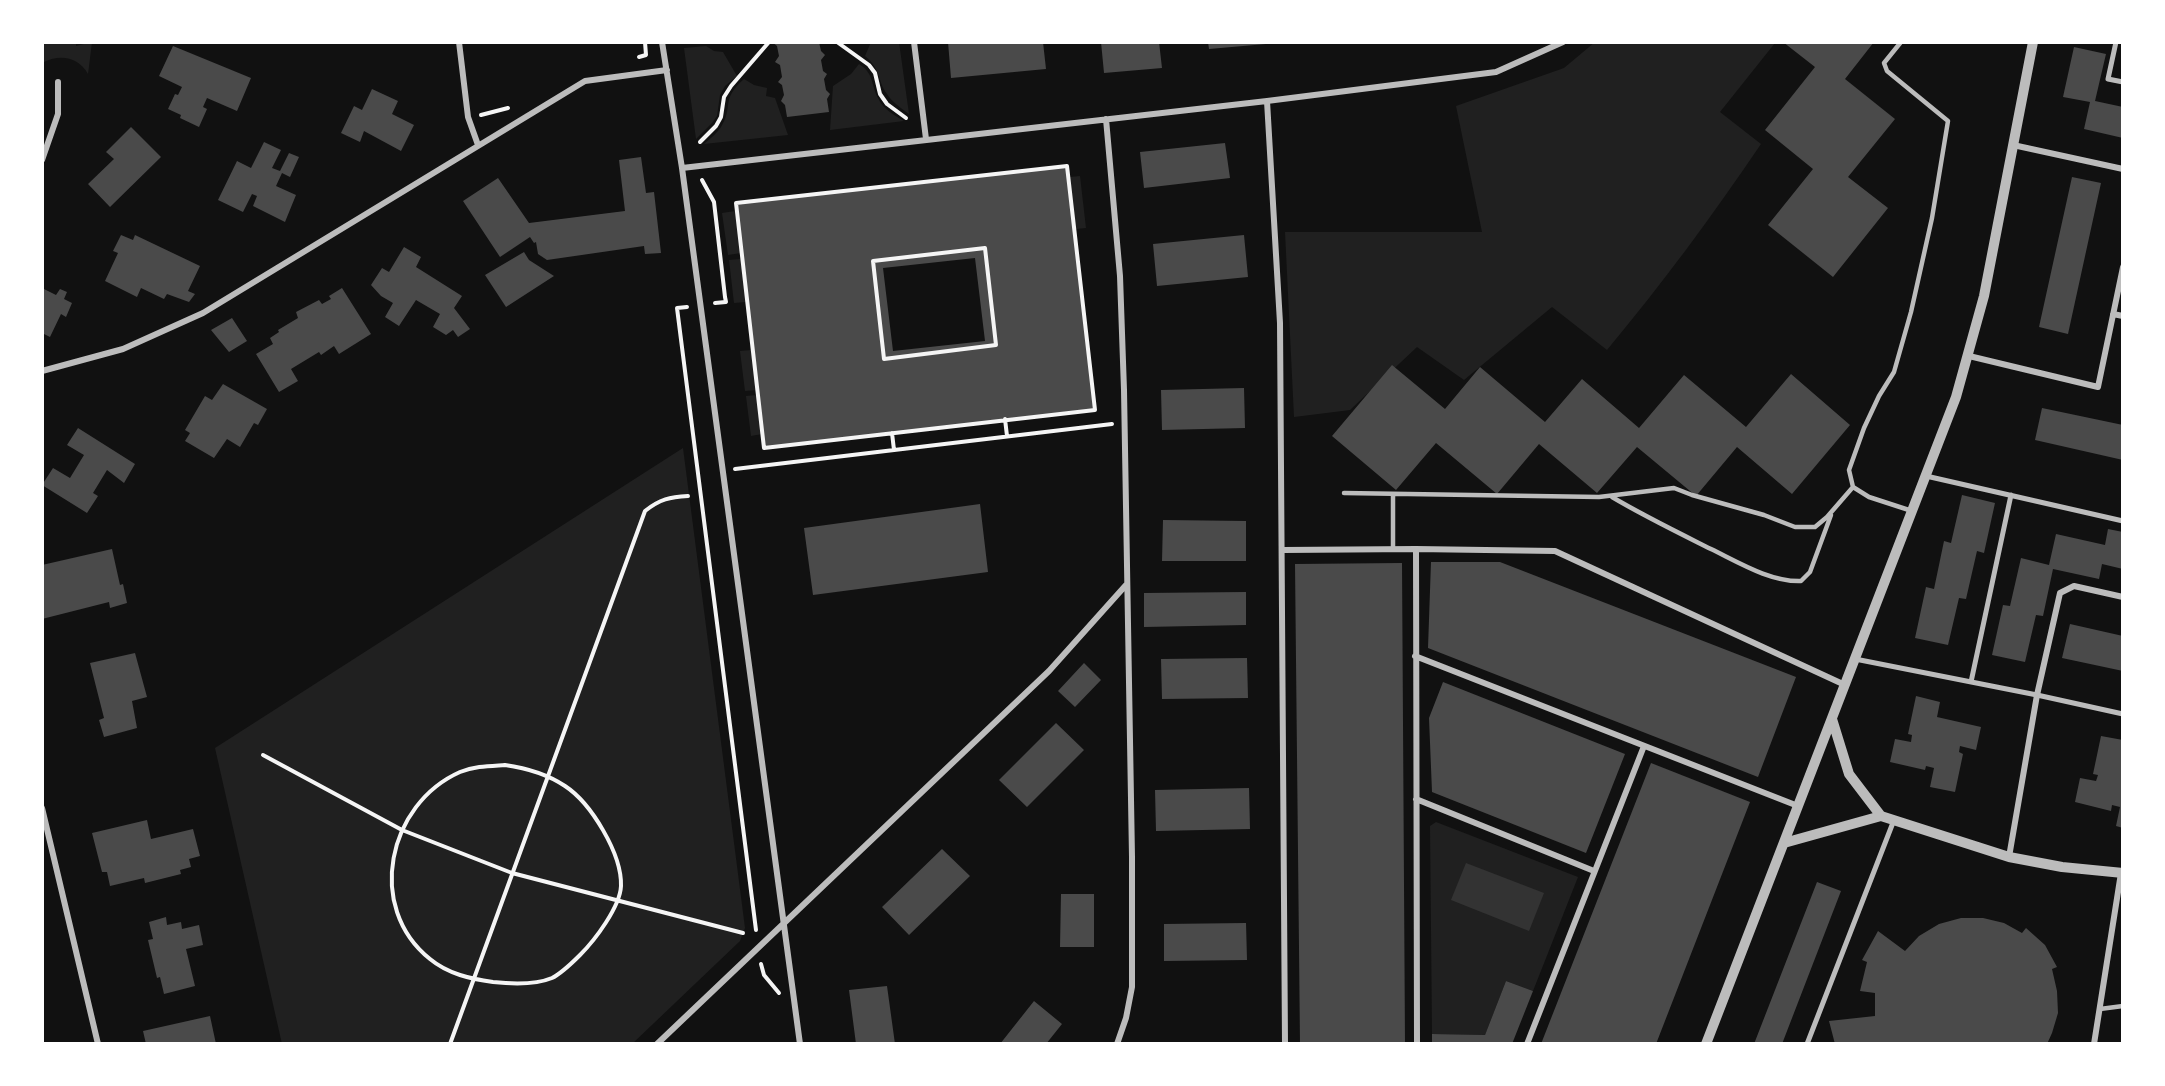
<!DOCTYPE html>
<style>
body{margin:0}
#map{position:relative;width:2165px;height:1086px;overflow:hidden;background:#111;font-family:"Asap Condensed",sans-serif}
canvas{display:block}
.frame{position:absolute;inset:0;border:44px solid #fff;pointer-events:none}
</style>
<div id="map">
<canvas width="2165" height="1086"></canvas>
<div class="frame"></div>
</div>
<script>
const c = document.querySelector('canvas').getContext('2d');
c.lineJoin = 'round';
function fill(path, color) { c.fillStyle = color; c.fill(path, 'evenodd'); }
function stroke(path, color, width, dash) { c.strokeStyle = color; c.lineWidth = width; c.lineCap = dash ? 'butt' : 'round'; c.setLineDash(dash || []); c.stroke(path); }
const green = new Path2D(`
 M42,42H76V46L92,42L88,74C78,56 59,54 42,63Z
 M871,42H899L909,114C901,108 892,102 887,94C877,80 881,69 865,56Z
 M1595,42L1775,43L1720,112L1761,144C1713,215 1662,284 1607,350L1552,307L1464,380L1417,347L1350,410L1294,417L1285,232H1482L1456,106L1564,68Z
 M706,46L714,51L723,52L737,76L725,86L720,95L717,116L712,123L696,139L684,48Z
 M859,64C874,73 871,85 878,98C883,109 894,115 904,121L830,130L833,86L851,74Z
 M744,79L754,85L767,88L766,96L775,98L788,135L704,144C710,139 717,133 721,127C734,106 720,100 744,79Z
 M1080,176L1086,228L1076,229L1070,177Z
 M735,211L741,253L728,255L722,213Z
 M741,259L746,302L734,303L729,260Z
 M751,350L757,390L745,391L740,351Z
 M757,395L762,434L751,436L746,396Z
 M683,448L745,928L740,941L632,1044H282L215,748Z
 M1436,822L1578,877L1533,991L1506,981L1485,1035L1432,1034L1430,826Z`);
const water = new Path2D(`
 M1466,863L1544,893L1529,931L1451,900Z`);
const building = new Path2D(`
 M772,42H819L821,51L825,55L821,60L823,71L827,74L824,79L826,90L830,94L827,99L829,112L787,117L785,105L781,101L784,95L782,85L778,82L782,77L780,65L775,62L779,56L777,46Z
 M948,42H1043L1046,69L951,78Z
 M1101,42H1159L1162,68L1104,73Z
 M1208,42H1266V44L1209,49Z
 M1783,42H1874L1845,79L1895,119L1848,177L1888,208L1833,277L1768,225L1813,169L1765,130L1815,67Z
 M173,46L251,78L237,111L207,98L203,107L207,109L199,127L180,118L181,115L168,109L175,94L178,95L182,87L159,76Z
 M2074,47L2106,54L2095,101L2123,107V138L2084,129L2090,102L2063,97Z
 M372,89L398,101L392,114L414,125L401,151L364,131L360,142L341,133L354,106L362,110Z
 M131,127L161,157L110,207L88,184L114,159L106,152Z
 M264,142L281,150L272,168L280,171L289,153L299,157L290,177L282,173L276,186L296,195L285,222L253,206L257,196L252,194L243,212L218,200L237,161L251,168Z
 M1225,143L1230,178L1144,188L1140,152Z
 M641,157L646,193L654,192L661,253L645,254L644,246L547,260L538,254L536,242L534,243L530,237L500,257L463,201L498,178L529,223L625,211L619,160Z
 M1066,167L1094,409L765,447L737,204ZM975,258L985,341L893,351L883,268Z
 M2072,177L2101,183L2068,334L2039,327Z
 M121,235L133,240L135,235L200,266L188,291L195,294L189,302L167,294L164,299L141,288L137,297L105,281L118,253L113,251Z
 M1244,235L1248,277L1157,286L1153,244Z
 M404,247L421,257L416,267L462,296L454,308L470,329L458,337L453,330L446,335L433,327L440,314L416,300L399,326L385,317L393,303L381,296L371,285L382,268L389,272Z
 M524,252L529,260L554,276L506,307L485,275Z
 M42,288L56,295L60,289L67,292L64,299L72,303L66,317L61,314L50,337L42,333Z
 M342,288L371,334L339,354L334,346L321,355L319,352L291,369L298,381L279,392L256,354L273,344L270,338L279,332L278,330L298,318L296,312L319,300L322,304L331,299L329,296Z
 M232,318L247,341L229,352L211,330Z
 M1392,365L1445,409L1480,367L1545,422L1582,379L1639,428L1684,375L1746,427L1791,374L1850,425L1792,494L1737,447L1696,496L1637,447L1597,493L1539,444L1497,494L1436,443L1396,490L1332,436Z
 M223,384L267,409L258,425L254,423L240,447L227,439L214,458L185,441L190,433L185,430L205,396L212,400Z
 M1244,388L1245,428L1162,430L1161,390Z
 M2042,408L2123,425V460L2035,440Z
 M78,428L135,464L124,483L107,470L93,493L98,496L87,513L42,485L53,468L70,478L84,455L67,445Z
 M1962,495L1995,503L1984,553L1977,551L1966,599L1959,598L1948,645L1915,638L1926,587L1934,589L1944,541L1951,543Z
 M980,504L988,572L813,595L804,528Z
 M1163,520L1246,521V561H1162Z
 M2108,529L2123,532V569L2102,564L2099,579L2053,569L2043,616L2036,615L2025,662L1992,655L2003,605L2010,606L2021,558L2049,565L2056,534L2105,545Z
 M112,549L120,585L123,584L127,603L110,608L109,602L42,619V565Z
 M1431,562H1500L1796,677L1758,777L1428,648Z
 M1402,563L1405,1044H1300L1295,564Z
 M1246,592V625L1144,627V593Z
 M2070,624L2123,636V671L2062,658Z
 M135,653L147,697L132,701L137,728L104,737L99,720L104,718L90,663Z
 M1247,658L1248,698L1162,699L1161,659Z
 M1084,663L1101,680L1075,707L1058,691Z
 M1443,682L1625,754L1586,853L1432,792L1429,718Z
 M1916,696L1940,702L1937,717L1981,727L1976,750L1960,746L1959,752L1963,754L1955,792L1930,787L1934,768L1926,766L1925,770L1890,762L1895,739L1911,742L1912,735L1908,734Z
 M1056,723L1084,750L1027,807L999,780Z
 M2101,736L2123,740V828L2116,826L2120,807L2112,805L2111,811L2075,802L2080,778L2096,781L2098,775L2093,774Z
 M1651,763L1750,802L1656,1044H1541Z
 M1249,788L1250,829L1156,831L1155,790Z
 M147,820L151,839L193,829L200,856L189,859L191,867L180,870L181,874L145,883L144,878L110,886L107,872H102L92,833Z
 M942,849L970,876L909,935L882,907Z
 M1817,882L1841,891L1782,1044H1754Z
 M1061,894H1094V947H1060Z
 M166,917L167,925L181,922L182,929L199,925L203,945L186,949L195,986L164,994L160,977L157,978L148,940L153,939L149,922Z
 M1961,918H1983L2004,923L2022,933L2026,928L2045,945L2057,967L2052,969L2057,991L2058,1013L2052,1033L2047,1044H1835L1829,1021L1875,1016V993L1860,991L1867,962L1862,960L1878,931L1905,951L1919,936L1939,924Z
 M1246,923L1247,960L1164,961V924Z
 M1506,981L1533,991L1512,1044H1432V1034L1485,1035Z
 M887,986L895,1044H856L849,990Z
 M1034,1001L1062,1024L1046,1044H1000Z
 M210,1016L216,1044H146L143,1031Z`);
const path = new Path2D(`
 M837,42L869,65L875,73L880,94L887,104L906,118
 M639,57L646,55L645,42
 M481,115L508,108
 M700,142L716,126L721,117L724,97L731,86L769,42
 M1067,166L1095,410L764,448L736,203Z
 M702,180L714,202L725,297L726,302L715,303
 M985,248L996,345L884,359L873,261Z
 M687,307L677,308L756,930
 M1005,419L1007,436
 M892,433L894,450
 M735,469L1112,424
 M263,755L402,830L512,873L743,933
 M505,765C526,768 547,774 565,786C591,803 622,854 621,886C620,907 595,940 580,955C572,963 562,973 552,978C535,985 511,984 493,982C471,979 448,974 430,959C365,907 388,804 460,772C475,766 490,766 505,765Z
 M761,964L764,975L779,993
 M450,1044L645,511C660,499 670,497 688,496`);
const service = new Path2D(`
 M1901,42L1884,63L1887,71L1948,121L1932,218L1911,312L1894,372L1879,396L1864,428L1849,470L1853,487L1869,497L1912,511
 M1344,493L1599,497L1674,488L1692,495L1764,515L1795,527H1815L1827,517L1853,487
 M1393,494V549
 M1612,497C1644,516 1677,532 1711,549C1738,562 1770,582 1801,581L1810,572L1831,515
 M2100,1009L2123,1006`);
const pedestrian = new Path2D(`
 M2116,42L2108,79L2123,82
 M1926,476L2123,521
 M1855,659L2037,695L2123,714
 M1971,682L2011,495
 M1807,1044L1894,820`);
const minor = new Path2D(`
 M459,42L468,117L478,145
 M662,42L682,168L800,1044
 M914,42L926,139
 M1267,101L1280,323L1285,1044
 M1106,119L1120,276L1124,390L1132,857V987L1126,1018L1117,1044
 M2013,145L2123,169
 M42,160L58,114V82
 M682,168L1267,101L1496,72L1563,42
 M2113,314L2123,316
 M1969,356L2098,387L2123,267
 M42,371L123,349L203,313L585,81L667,70
 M1416,549L1417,1044
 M1283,550L1416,549L1555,551L1845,685
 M1415,656L1798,806
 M1416,799L1594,871
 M42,808L98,1044
 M2009,857L2037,695L2060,593L2074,586L2123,597
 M657,1044L1049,671L1126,585
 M1527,1044L1644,746
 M2094,1044L2121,873`);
const tertiary = new Path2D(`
 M1832,719L1849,774L1881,816
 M1881,816L2009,857L2062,867L2123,873
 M1784,843L1881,816
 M1706,1044L1956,397L1984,296L2033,42`);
fill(green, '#202020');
fill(water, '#333');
fill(building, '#4a4a4a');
stroke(path, '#f5f5f5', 4);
stroke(service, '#bcbcbc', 4.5);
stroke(pedestrian, '#bcbcbc', 5);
stroke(minor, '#bcbcbc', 6);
stroke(tertiary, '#bcbcbc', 10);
</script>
